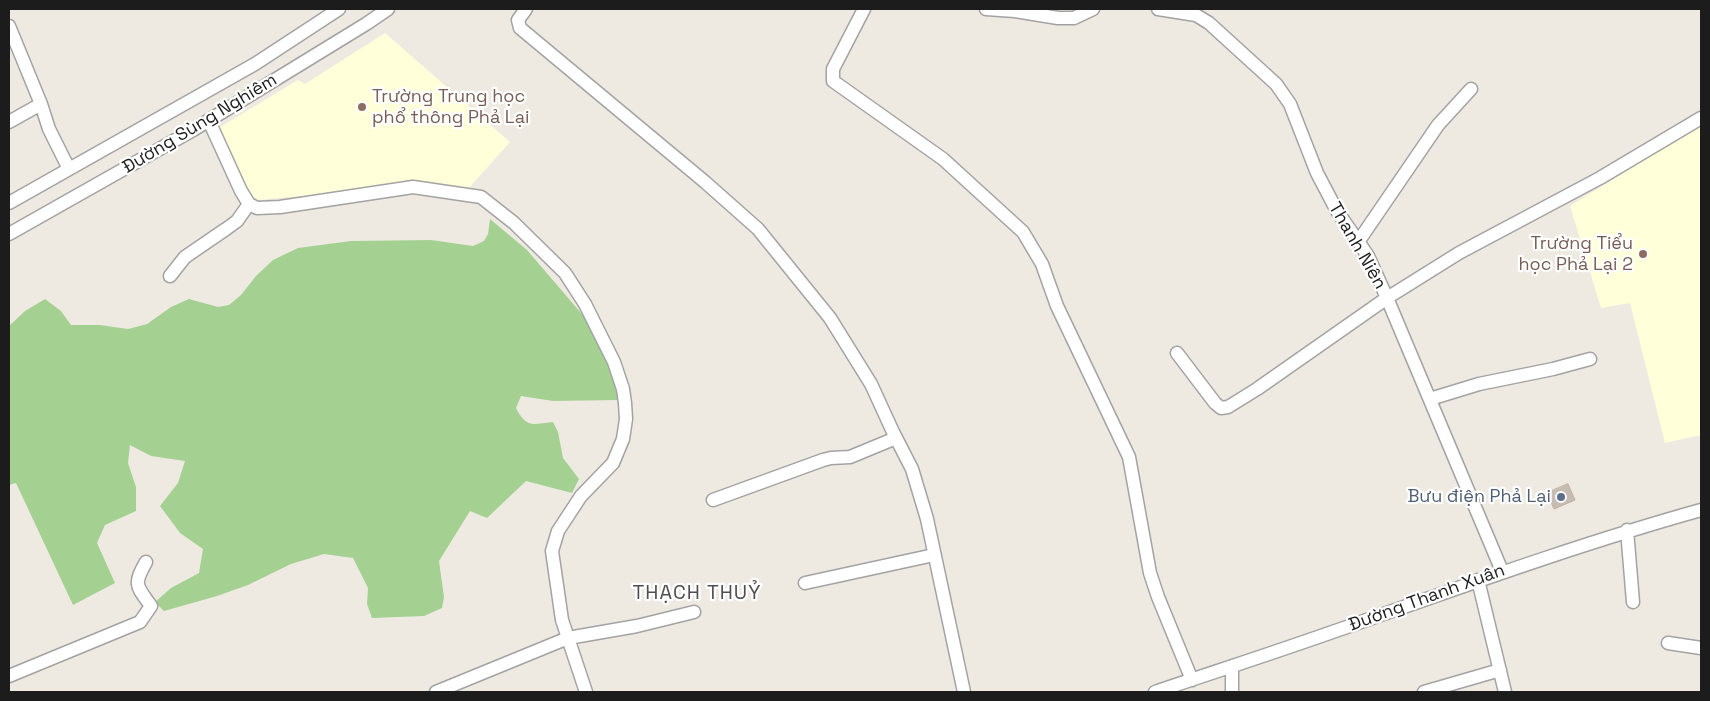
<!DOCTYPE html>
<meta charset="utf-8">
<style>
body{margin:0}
#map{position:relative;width:1710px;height:701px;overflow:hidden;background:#eeeae1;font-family:"Space Grotesk",sans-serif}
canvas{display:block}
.frame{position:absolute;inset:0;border:10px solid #1c1c1c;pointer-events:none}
</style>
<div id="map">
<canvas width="1710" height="701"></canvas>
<div class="frame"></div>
</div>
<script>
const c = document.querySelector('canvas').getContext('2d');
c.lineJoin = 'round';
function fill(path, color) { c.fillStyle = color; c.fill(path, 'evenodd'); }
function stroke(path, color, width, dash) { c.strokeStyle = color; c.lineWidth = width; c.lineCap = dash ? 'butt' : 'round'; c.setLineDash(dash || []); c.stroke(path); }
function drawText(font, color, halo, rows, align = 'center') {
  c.font = font + ' "Space Grotesk",sans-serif'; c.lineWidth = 4.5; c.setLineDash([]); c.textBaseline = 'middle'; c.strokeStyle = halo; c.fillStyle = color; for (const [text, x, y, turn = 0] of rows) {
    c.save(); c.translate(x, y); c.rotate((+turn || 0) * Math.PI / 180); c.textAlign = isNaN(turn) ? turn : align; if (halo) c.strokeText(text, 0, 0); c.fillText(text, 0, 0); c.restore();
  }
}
const education = new Path2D(`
 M385,33L510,142L468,189L407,181L355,191L258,200L249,194L217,129L298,80L305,84Z
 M1701,124V435L1665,443L1630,303L1601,308L1570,206Z`);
const forest = new Path2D(`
 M490,219L527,250L587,320L610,364L619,400L553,401L521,396L516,408C527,429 532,424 553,422L558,432L563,458L579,479L572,493L526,481L487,518L470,511L439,561L444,597L442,608L424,616L372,618L367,604L368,588L353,558L324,554L291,564L248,585L217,596L164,611L155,602L171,588L199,573L203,549L180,533L160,506L178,483L185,461L151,456L130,445L128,463L136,487V511L105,525L97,543L115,583L73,605L16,483L9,485V326L25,311L45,299L61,311L71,325H100L128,329L147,324L171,307L189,299L218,307L229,305L241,295L256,276L273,260L298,248L351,241L431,240L473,246L484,241L488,234Z`);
const building = new Path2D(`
 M1568,484L1575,500L1554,509L1547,493Z`);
const minor = new Path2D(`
 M526,9L518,20L520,28L705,182L758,229L830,318L871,384L893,432L912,469L927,519L964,692
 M864,9L833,69V81L943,159L1023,232L1042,264L1057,306L1129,457L1150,573L1158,597L1192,680
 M986,9L1015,11L1058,18H1074L1093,9
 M1158,9L1196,15L1209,23L1276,84L1290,104L1317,173L1337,211L1368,256L1387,298L1502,571
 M9,26L41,104L49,129L69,169
 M209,121L241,191L249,204L257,208L280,207L413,187L481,197L514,223L565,273L585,304L614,362L623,389L625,403L626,419L623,439L613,463L581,496L558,531L552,551L562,620L586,692
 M9,122L41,104
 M9,203L255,64L339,9
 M9,234L193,130L366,24L388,9
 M1358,242L1438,125L1471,89
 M170,276L185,257L226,229L237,221L249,204
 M1177,353L1215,403L1221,408L1228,407L1257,389L1387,298L1459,253L1600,178L1701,118
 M1430,399L1479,384L1553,369L1590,359
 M713,500L823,460L831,458L850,457L896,438
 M1627,530L1633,602
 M1478,580L1505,692
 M805,583L934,555
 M1668,643L1701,648
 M9,676L140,622L151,606C136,585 133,585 146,562
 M436,692L568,638L637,626L694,612
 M1155,692C1217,671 1279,651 1341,629C1461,587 1579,544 1701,510
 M1232,692V666
 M1424,692L1500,670`);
const markers = [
 [362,107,5,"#8d6e63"],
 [1643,254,5,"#8d6e63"],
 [1561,497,5,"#5c6f8a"]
];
const educationNames = [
 ["Trường Trung học",372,97],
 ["phổ thông Phả Lại",372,118],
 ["Trường Tiểu",1633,244,"right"],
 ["học Phả Lại 2",1633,265,"right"]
];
const streetNames = [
 ["Đường Sùng Nghiêm",200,124,-31],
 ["Thanh Niên",1357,246,60],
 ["Đường Thanh Xuân",1427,598,-20]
];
const serviceNames = [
 ["Bưu điện Phả Lại",1551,497]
];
const quarterNames = [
 ["THẠCH THUỶ",697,594]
];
fill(education, '#ffffd9');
fill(forest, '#a4d192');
fill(building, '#c6bcb4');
stroke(building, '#c1b0a2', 1);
stroke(minor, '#a3a3a3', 15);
stroke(minor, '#fff', 12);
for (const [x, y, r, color] of markers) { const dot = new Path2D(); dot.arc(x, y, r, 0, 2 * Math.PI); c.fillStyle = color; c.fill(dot); stroke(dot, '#fff', 2); }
drawText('18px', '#785e54', '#fff', educationNames, 'left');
drawText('18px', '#1c1c1c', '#fff', streetNames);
drawText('18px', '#4e5e75', '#fff', serviceNames, 'right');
c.letterSpacing = '1px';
drawText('20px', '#4f4f4f', '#fff', quarterNames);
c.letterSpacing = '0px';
</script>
